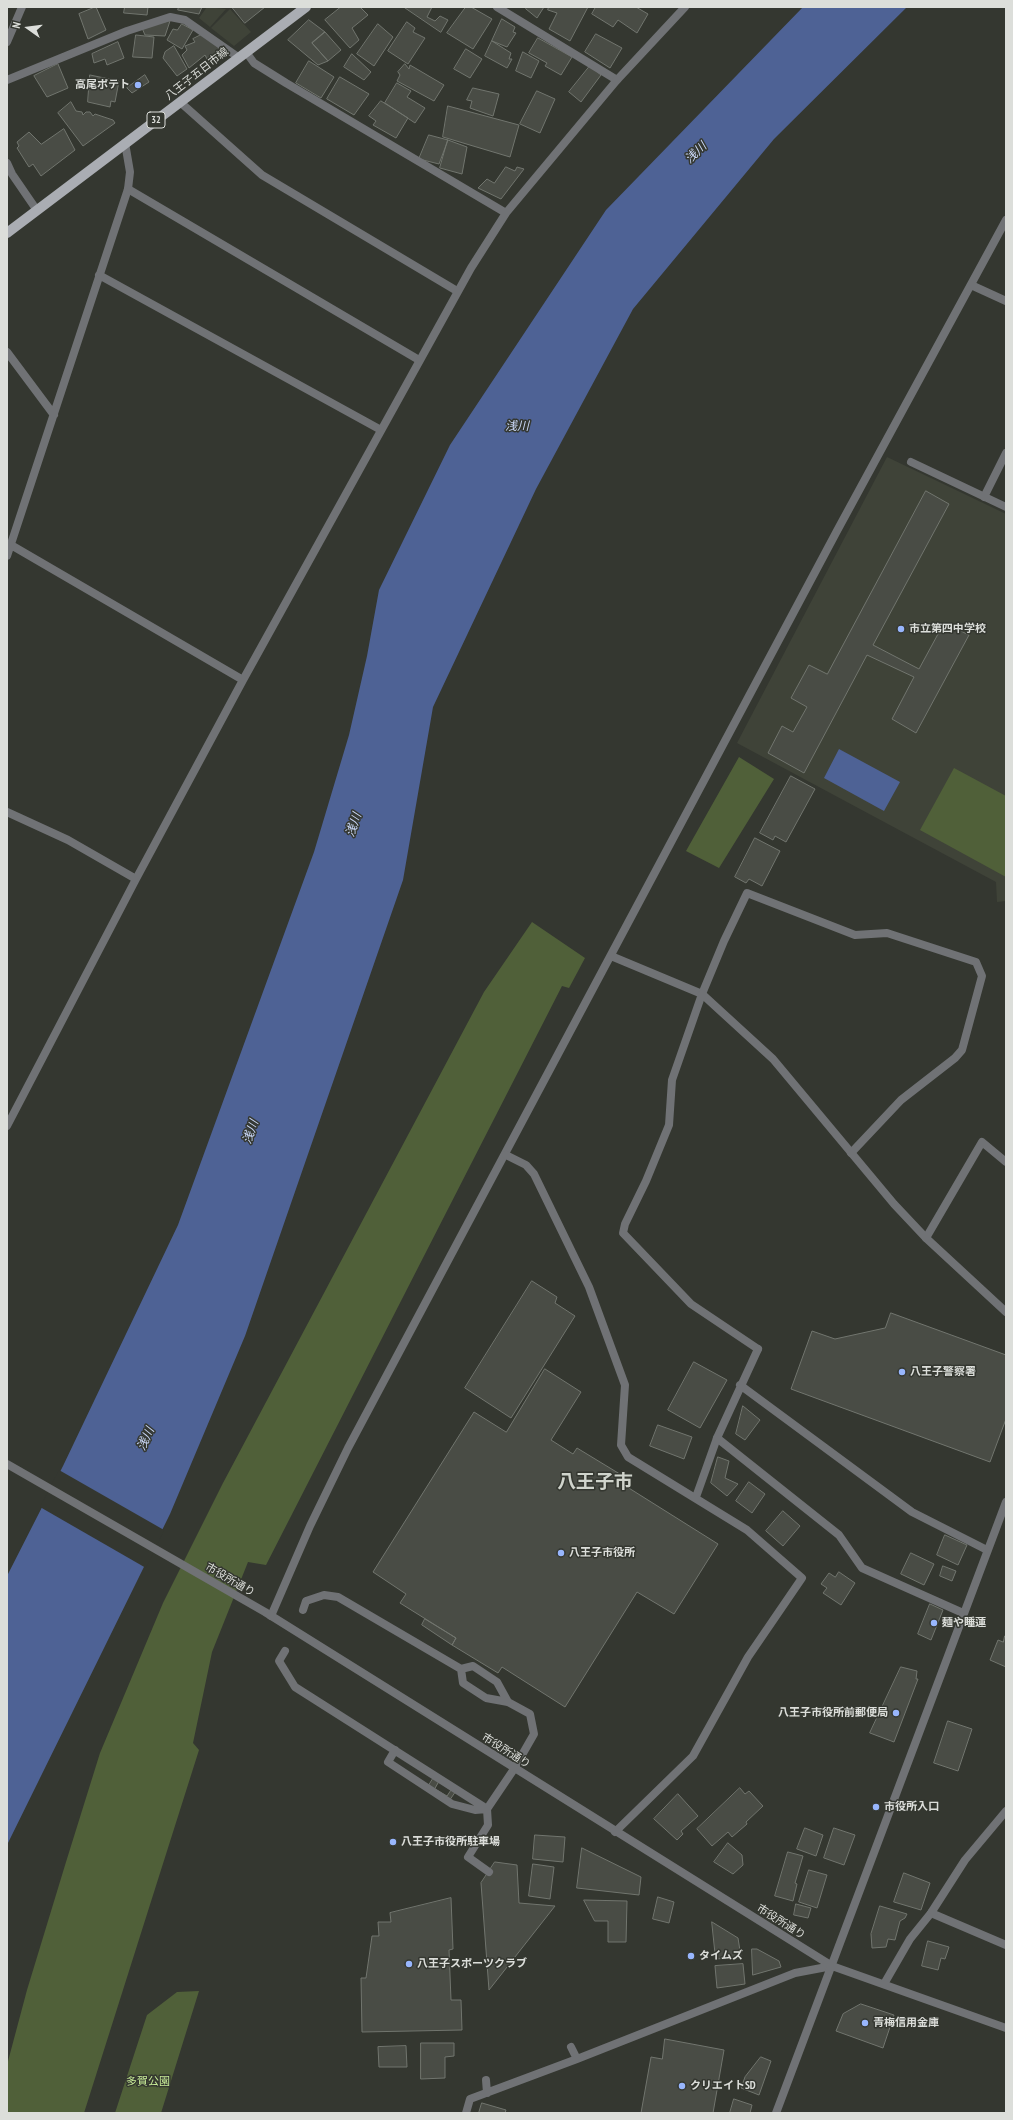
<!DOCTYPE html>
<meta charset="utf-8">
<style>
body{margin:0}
#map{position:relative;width:1013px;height:2120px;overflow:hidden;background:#343730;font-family:"PT Sans Narrow",sans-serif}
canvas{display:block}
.frame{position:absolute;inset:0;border:8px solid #dcdeda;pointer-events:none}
.north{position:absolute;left:8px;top:8px;width:40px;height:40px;-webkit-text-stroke:3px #343730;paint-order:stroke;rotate:284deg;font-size:11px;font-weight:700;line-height:16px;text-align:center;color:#dcdeda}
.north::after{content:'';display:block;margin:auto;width:14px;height:18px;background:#dcdeda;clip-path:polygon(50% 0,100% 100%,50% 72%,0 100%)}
</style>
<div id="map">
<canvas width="1013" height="2120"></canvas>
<div class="frame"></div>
<div class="north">N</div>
</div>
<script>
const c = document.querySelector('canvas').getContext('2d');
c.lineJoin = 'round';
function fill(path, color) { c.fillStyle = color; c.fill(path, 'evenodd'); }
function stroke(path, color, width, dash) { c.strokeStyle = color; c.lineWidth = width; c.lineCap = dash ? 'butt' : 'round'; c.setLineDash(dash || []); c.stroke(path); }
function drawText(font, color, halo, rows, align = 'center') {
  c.font = font + ' "PT Sans Narrow","Noto Sans JP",sans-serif'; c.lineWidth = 3; c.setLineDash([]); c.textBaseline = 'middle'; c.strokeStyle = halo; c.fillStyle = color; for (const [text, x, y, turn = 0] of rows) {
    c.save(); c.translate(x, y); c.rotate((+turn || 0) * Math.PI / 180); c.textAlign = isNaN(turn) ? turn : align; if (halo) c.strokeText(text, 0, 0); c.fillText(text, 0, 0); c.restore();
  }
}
const built = new Path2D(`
 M207,7L226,9L210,27L199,18Z
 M230,9L251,32L234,46L211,28Z
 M887,457L1006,514V901L997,902L996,882L737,743Z`);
const green = new Path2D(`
 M739,757L774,779L719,868L686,851Z
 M954,768L1006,796V877L920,830Z
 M532,922L585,958L569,988L562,986L266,1565L248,1562L212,1652L193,1743L199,1750L84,2113H7V2065L27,1990L66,1862L100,1753L163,1603L223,1483L484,992Z
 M199,1991L161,2113H115L147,2015L177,1992Z`);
const water = new Path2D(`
 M803,7H907L774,139L633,309L536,489L433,707L403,880L245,1336L170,1514L7,1845V1576L63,1466L178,1225L314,852L349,735L367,656L379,590L450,445L606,210Z
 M839,749L900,782L884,811L824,778Z`);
const pier = new Path2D(`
 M59,1470L164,1530L146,1568L40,1507Z`);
const building = new Path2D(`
 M96,7L106,30L88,39L79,14Z
 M125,7H148L147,15L124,13Z
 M179,7H202L199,14L178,10Z
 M232,7H265L245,23Z
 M341,7H360L368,15L352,28L359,40L350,48L325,20Z
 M404,7H432L427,17L435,21L440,16L448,20L441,32Z
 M466,7H471L492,19L473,49L447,33Z
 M527,7H544L537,18L526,9Z
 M549,7H591H588L570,41L549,29L557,13L548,10Z
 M596,7H636L648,14L637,33L618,20L613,27L592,14Z
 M502,19L515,27L513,32L516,33L507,47L492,41Z
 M309,20L325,32L312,43L328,61L318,65L288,40Z
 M170,21L165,36L145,35L142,28Z
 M407,22L415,28L413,32L425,38L408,64L388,51Z
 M182,24L193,30L182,49L167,40L173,29L177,30Z
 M378,24L393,37L374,66L357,54Z
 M325,32L341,50L328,61L312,43Z
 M203,34L225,52L209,63L205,55L189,68L182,55L187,50L185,46L195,42L193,39Z
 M596,34L622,48L610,68L585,52Z
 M136,35L154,37L152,58L133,57Z
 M538,38L572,57L561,75L545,66L547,63L529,53Z
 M492,41L511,53L509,59H512L507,68L485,56Z
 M118,42L124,58L107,65L105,59L94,63L92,54Z
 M174,46L187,69L177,76L163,58L165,52Z
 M466,49L482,59L470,78L454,69Z
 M523,52L539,61L531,78L516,71Z
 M352,54L371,72L364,80L344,67Z
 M309,61L334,77L321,98L296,83Z
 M58,64L68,88L47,97L34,76Z
 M405,64L409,69L410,65L444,85L434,101L397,81L400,75L398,72Z
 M590,66L601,75L581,102L569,92Z
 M90,75L119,81L115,102L111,101L110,107L88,102Z
 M145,75L149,82L132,93L127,88Z
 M340,77L369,94L354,115L327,99Z
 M397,83L411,91L407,97L425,108L415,123L385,103Z
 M473,88L499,94L493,116L470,108L472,101L467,100Z
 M537,91L555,99L540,133L520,124Z
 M381,101L408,118L396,138L373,125L376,121L369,116Z
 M71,102L76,111L82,112L83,115L86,112H90L93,116L95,114L113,120L115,123L83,146L58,113Z
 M448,106L519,125L510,157L443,137Z
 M64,129L75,150L41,176L33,164L29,167L17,148L19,146L17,142L29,132L41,144Z
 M429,135L448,140L439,164L419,159Z
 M448,140L467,147L462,174L440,168Z
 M506,167L515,171L517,167L524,169L501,199L478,188L487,179L494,183Z
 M926,491L949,504L873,645L919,669L944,623L969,635L916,733L892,719L914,677L867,655L804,773L768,753L782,726L793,732L807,707L791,698L809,665L827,674Z
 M791,776L815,789L786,842L775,836L773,840L760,833Z
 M755,838L780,851L762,886L749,879L746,883L735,877Z
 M532,1281L557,1297L555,1303L575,1316L511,1418L465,1388Z
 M891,1313L1006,1355V1419L990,1462L791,1389L812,1331L835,1339L885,1328Z
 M694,1362L727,1380L700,1428L668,1410Z
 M545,1369L581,1392L551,1440L573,1454L577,1448L628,1479L624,1485L718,1544L674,1614L637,1592L565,1707L502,1667L498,1673L452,1645L456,1638L400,1603L406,1594L373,1572L474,1412L506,1432Z
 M743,1406L760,1420L745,1440L736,1434Z
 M658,1425L692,1437L684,1459L650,1446Z
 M718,1457L729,1461L725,1478L738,1484L727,1496L711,1483Z
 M749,1482L765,1494L752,1513L736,1501Z
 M783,1511L800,1526L783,1546L766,1531Z
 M945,1535L967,1545L958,1565L937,1555Z
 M911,1553L934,1564L924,1585L901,1574Z
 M943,1566L956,1571L952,1581L940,1576Z
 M839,1572L855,1583L841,1605L823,1593L827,1588L821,1584L829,1573L835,1577Z
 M930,1604L943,1610L931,1640L918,1634Z
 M425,1619L456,1638L452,1645L422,1625Z
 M1005,1636H1006V1667L990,1660L998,1640L1003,1642Z
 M901,1667L917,1671L916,1679H918L894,1742L870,1733Z
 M948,1721L972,1729L958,1771L934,1763Z
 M436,1774L458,1788L447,1804L426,1790Z
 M439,1782L451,1790L447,1796L435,1789Z
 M740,1788L745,1794L749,1791L763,1806L746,1822L747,1824L732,1837L728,1832L712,1846L697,1829Z
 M678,1794L698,1816L681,1831L683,1834L677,1840L654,1819Z
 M805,1828L823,1835L816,1856L797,1849Z
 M834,1828L855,1835L844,1865L824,1858Z
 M535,1835L565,1837L563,1862L533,1859Z
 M728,1843L742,1855L743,1865L733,1874L714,1862Z
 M582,1848L641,1877L639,1895L577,1888Z
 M788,1852L803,1856L795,1883L797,1884L793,1901L775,1896Z
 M495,1862L517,1865L519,1903L555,1906L489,1990L481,1883Z
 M533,1864L554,1867L550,1899L529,1896Z
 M809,1870L827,1875L817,1908L799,1902Z
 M904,1873L930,1883L921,1910L894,1902Z
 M658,1897L674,1902L669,1923L653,1919Z
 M451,1898L453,1949L449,1950L451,2000H461L462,2030L362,2032L361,1978H366L372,1936H379L378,1922H391L390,1913Z
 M584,1900L627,1901L626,1942H608V1921H595Z
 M796,1904L811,1908L808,1918L794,1915Z
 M880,1906L907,1914L905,1918L900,1921L895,1940L888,1939L886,1947L872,1948L871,1934Z
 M712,1922L738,1938L741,1957L716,1959Z
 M928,1941L949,1947L945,1959L941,1958L938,1970L922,1966Z
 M752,1949H757L779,1961L781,1967L753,1975Z
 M743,1964L745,1984L717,1988L715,1966Z
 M861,2004L894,2015L883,2048L836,2031L843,2014Z
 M665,2039L724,2050L713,2113H641L651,2057L662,2059Z
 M421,2043H454V2056L445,2057V2078L421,2079Z
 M406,2046L407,2067H379L378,2047Z
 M761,2057L771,2061L759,2095L741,2088L745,2077Z
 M734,2099L752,2105L750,2113H730Z
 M482,2103L506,2110L505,2113H479Z`);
const service = new Path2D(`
 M497,7L617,80
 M180,102L262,175L457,291
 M128,189L419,360
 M971,285L1006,301
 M611,956L702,994
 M926,1238L982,1142L1006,1162
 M758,1349L691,1304L623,1233L625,1224L646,1181L669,1125L672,1080L702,994L724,941L747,893L855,935L887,933L976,962L982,976L962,1050L955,1058L901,1100L851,1153
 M717,1438L839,1535L862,1568L963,1613
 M303,1610L306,1601L324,1595L338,1597L461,1669
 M271,1616L310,1526L348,1448L838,529L1006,220
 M285,1651L279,1661L295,1687L487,1809
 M395,1750L388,1762L452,1804L475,1810L487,1809
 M489,1872L468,1857L488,1825L487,1809L514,1769L534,1734L530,1714L508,1702L486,1698L463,1683L461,1669L473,1666L497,1682L508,1702
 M931,1913L1006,1945`);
const minor = new Path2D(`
 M246,52L254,63L286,83L506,213
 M7,80L127,31L170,17L185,20L238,57
 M99,275L381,430
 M7,352L54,415
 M911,462L1006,507
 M984,497L1006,453
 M11,545L243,680
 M7,556L128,189L130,172L125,143
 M7,812L68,840L136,879
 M702,994L773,1059L894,1204L926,1238L1006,1312
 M7,1126L136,879L243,680L471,268L506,213L617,80L685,7
 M506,1155L526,1165L534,1174L589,1287L625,1385L621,1445L628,1457L747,1530L802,1578L748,1657L693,1756L615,1832
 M740,1385L912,1512L987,1550
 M696,1497L717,1438L758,1349
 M884,1984L910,1939L931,1913L965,1860L1006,1811
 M571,2047L577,2059
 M486,2080L487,2093
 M466,2113L470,2099L577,2059L795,1973L832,1966`);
const tertiary = new Path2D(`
 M7,42L22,7
 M7,163L12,174L36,209
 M7,1464L265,1612L832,1966L1006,2028
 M776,2113L1006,1502`);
const primary = new Path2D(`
 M7,233L306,7`);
const markers = [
 [138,85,4,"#98b6fd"],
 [901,629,4,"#98b6fd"],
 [902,1372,4,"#98b6fd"],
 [561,1553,4,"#98b6fd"],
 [934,1623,4,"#98b6fd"],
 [896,1713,4,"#98b6fd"],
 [876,1807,4,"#98b6fd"],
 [393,1842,4,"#98b6fd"],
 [691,1956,4,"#98b6fd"],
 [409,1964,4,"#98b6fd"],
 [865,2023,4,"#98b6fd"],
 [682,2086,4,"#98b6fd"]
];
const shields = [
 [156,120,18]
];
const shieldNames = [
 ["32",156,120]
];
const streetNames = [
 ["八王子五日市線",197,74,-38],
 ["市役所通り",230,1580,30],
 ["市役所通り",506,1751,32],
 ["市役所通り",781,1922,32]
];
const poiNames = [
 ["高尾ポテト",130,85,"right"],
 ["市立第四中学校",909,629],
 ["八王子警察署",910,1372],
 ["八王子市役所",569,1553],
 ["麺や睡蓮",942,1623],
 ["八王子市役所前郵便局",888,1713,"right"],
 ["市役所入口",884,1807],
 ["八王子市役所駐車場",401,1842],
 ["タイムズ",699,1956],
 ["八王子スポーツクラブ",417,1964],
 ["青梅信用金庫",873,2023],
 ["クリエイトSD",690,2086]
];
const parkNames = [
 ["多賀公園",148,2082]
];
const waterNames = [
 ["浅川",696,153,-44],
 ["浅川",517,427],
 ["浅川",354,825,-71],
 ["浅川",251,1132,-71],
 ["浅川",146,1439,-66]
];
const townNames = [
 ["八王子市",595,1483]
];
fill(built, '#3f4338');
fill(green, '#506039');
fill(water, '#4e6295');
fill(pier, '#343730');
fill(building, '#494c45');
stroke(building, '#71756e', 1);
stroke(service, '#707275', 8);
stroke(minor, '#707275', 8);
stroke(tertiary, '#707275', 8);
stroke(primary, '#aaadb3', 10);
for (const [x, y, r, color] of markers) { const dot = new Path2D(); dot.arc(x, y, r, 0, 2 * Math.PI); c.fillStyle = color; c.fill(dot); stroke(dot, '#343730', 1.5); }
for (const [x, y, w] of shields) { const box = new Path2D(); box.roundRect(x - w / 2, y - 8, w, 16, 3); c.fillStyle = '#343730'; c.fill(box); stroke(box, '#dcdeda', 1); }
drawText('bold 10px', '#dcdeda', null, shieldNames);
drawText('11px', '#dcdeda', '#343730', streetNames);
drawText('bold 11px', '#dcdeda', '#343730', poiNames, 'left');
drawText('11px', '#c7eb97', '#343730', parkNames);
drawText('italic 12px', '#c8d6f5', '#343730', waterNames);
drawText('bold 19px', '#d0d4cc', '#343730', townNames);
</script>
